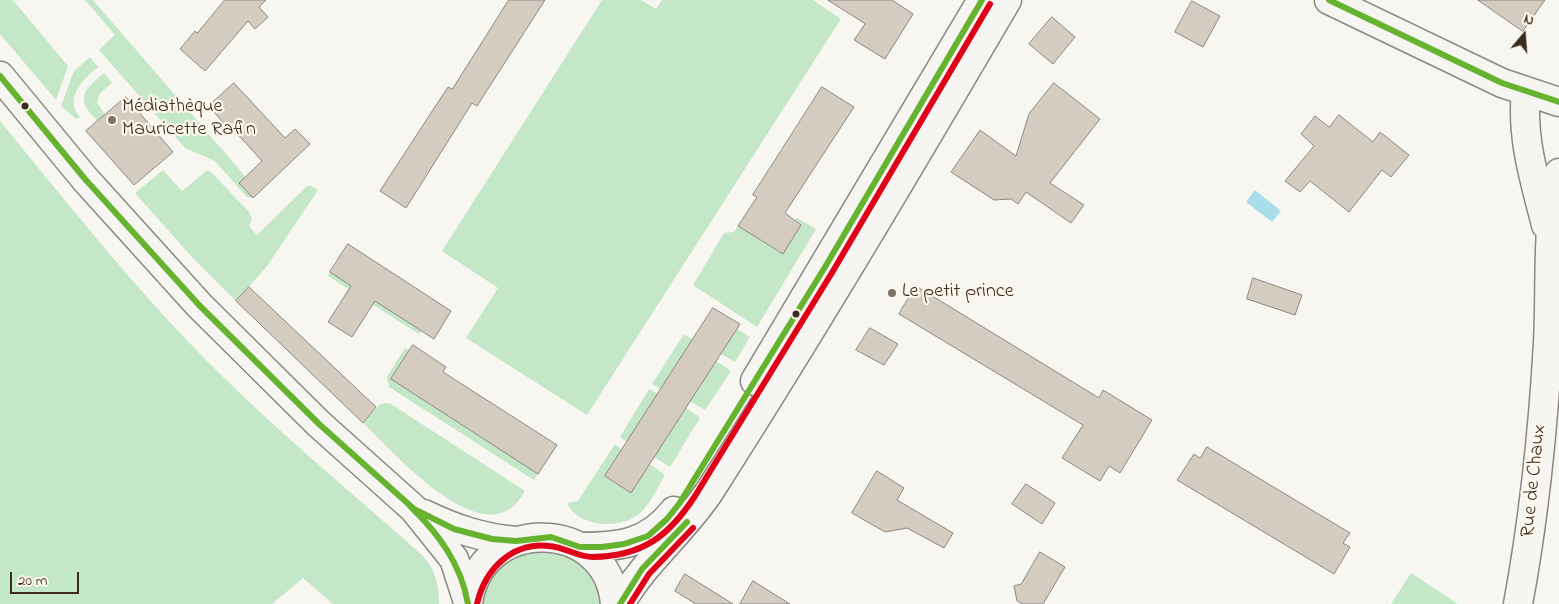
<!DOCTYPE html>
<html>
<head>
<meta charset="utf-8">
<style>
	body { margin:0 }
	#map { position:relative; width:1559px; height:604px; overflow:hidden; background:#f8f6f0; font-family:"Indie Flower",sans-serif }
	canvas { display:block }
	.north { position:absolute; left:1499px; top:10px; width:50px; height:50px; -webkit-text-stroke:4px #fbf7ec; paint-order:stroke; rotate:18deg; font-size:14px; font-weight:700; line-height:20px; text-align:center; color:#3b2a1e }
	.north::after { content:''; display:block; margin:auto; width:18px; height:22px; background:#3b2a1e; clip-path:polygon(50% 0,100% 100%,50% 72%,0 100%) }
	.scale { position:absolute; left:10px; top:572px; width:69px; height:22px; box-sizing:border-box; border:2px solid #3b2a1e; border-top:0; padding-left:6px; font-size:15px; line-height:18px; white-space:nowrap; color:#3b2a1e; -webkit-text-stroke:4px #fbf7ec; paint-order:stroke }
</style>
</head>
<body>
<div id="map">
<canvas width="1559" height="604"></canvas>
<div class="north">N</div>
<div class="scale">20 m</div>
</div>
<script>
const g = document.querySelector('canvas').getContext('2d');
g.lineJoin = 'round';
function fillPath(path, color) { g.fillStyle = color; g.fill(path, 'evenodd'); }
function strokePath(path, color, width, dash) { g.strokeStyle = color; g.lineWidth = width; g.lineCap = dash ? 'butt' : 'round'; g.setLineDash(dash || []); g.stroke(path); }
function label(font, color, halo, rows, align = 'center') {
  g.font = font + ' "Indie Flower",sans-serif'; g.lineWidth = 4.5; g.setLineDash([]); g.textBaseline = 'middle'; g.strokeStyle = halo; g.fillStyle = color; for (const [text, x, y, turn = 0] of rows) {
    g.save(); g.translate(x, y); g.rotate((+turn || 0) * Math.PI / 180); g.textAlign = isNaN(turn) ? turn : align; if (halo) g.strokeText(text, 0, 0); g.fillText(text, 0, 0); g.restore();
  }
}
const green = new Path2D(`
	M 0,0 L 13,0 L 68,66 L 56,100 L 0,34 Z
	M 85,0 L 93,0 L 245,176 L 239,183 L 253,198 L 247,197 L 215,161 L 185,148 L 99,50 L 115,35 Z
	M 602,0 L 641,0 L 656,9 L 662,0 L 813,0 L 841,19 L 587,415 L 466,338 L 498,288 L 442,251 Z
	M 90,57 L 98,67 C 84,78 63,99 80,117 L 76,119 L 61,106 L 74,71 Z
	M 104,73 L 112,83 L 100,93 L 97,102 L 105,115 L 98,121 C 75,100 82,91 104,73 Z
	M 0,121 C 70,206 140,295 218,372 C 283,436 353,494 421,554 C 435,569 439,583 439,604 L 333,604 L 303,578 L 272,604 L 0,604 Z
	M 163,170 L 182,191 L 206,171 L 210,171 L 249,212 L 252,219 L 249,226 L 257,235 L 307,186 L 311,186 L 318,190 L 267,266 L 236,301 L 191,256 L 135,193 Z
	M 797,218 L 816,229 L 757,327 L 693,285 L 724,233 L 734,232 L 738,226 L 782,254 L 801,225 L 795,220 Z
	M 330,272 L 421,331 L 419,334 L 328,276 Z
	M 737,329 L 750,337 L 735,362 L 721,354 Z
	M 684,334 L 693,340 L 661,389 L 652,384 Z
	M 405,348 L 409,350 L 391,379 L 538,474 L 534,480 L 389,387 L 387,377 Z
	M 716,361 L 731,371 L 705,410 L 690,401 Z
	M 649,389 L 658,394 L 627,442 L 620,437 Z
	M 386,403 L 391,404 L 525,491 C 488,562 394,452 363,423 L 380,404 Z
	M 686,408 L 700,418 L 670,467 L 654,457 Z
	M 615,444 L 622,450 L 605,476 L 630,493 L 650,464 L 665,475 C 658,487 650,505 639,514 C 621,530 577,527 567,503 L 578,501 Z
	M 551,550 C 585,564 592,568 603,604 L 480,604 L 489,578 L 512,556 Z
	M 1411,573 L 1458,604 L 1391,604 Z`);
const water = new Path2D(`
	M 1255,190 L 1281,211 L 1272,222 L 1246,202 Z`);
const building = new Path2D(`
	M 225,0 L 266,0 L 259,7 L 268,17 L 255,29 L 248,21 L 205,71 L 180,49 L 195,31 L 197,33 Z
	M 509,0 L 545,0 L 477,106 L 472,103 L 406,208 L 380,191 L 448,87 L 452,89 Z
	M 828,0 L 892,0 L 913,14 L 885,59 L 854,40 L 865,24 Z
	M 1478,0 L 1545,0 L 1523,31 Z
	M 1192,1 L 1220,16 L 1203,47 L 1175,32 Z
	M 1052,17 L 1075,37 L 1053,64 L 1029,44 Z
	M 234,83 L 285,138 L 295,129 L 310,144 L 253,198 L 239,183 L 262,161 L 234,130 L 231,132 L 209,106 Z
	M 1054,83 L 1100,119 L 1050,183 L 1084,205 L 1071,223 L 1026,192 L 1018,204 L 1011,199 L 994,200 L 951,172 L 980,130 L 1016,156 L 1029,114 Z
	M 822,87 L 854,107 L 785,213 L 801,225 L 783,254 L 738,226 L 757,197 L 753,195 Z
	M 126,97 L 173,152 L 134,185 L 86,131 Z
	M 1339,115 L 1373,142 L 1380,132 L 1409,155 L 1391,177 L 1382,170 L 1349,212 L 1310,181 L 1300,192 L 1285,181 L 1314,146 L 1301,134 L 1315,116 L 1329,127 Z
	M 348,244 L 451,311 L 434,339 L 375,301 L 352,337 L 328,322 L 351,286 L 330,272 Z
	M 1253,278 L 1302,295 L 1295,315 L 1247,299 Z
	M 916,286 L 1099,398 L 1103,390 L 1152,420 L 1120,473 L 1109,466 L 1100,481 L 1062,458 L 1083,425 L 899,314 Z
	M 249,287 L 376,407 L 363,423 L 236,301 Z
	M 713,308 L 740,324 L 631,493 L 605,476 Z
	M 870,328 L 898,344 L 884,365 L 856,350 Z
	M 413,345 L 446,367 L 443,372 L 557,445 L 538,474 L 391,379 Z
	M 1207,447 L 1350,533 L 1343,543 L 1350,547 L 1334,574 L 1177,480 L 1194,454 L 1200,458 Z
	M 877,471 L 904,488 L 897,500 L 953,533 L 944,548 L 907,528 L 885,532 L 852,513 Z
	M 1026,484 L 1055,503 L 1042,524 L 1012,504 Z
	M 1040,552 L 1065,567 L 1043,604 L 1023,604 L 1017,601 L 1014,586 L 1021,584 Z
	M 685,574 L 733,604 L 696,604 L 675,591 Z
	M 753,581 L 790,604 L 740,604 Z`);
const minor = new Path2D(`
	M 1329,0 L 1502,83 L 1559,102
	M 1526,92 C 1521,138 1535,181 1546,225
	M 1518,604 C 1534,518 1543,430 1548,343 C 1551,286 1546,229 1559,173`);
const major = new Path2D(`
	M 0,76 L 85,179 L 199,305 L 319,424 L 414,509 L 454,559 L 468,602
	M 755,381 L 982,0
	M 424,514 C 455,529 482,538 516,541
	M 580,547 C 620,547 648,544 674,511
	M 468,604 C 478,515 608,516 615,604
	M 620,604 C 645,560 684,531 711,489 C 814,328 911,164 1007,0`);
const bus1 = new Path2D(`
	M 1329,0 L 1502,83 L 1559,102
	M 0,76 L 85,179 L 199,305 L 319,424 L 414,509 L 454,529 L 492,539 L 516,541 L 551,537 L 580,547 L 602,547 L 624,544 L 648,536 L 667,519 L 679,504 L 825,267 L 982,0
	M 410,506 C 439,534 461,564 468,604
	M 620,604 L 642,569 L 687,522`);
const bus2 = new Path2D(`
	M 477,604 C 485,569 512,542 549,546 C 565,547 577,557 593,557 C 643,556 669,536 695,496 L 833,271 L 990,4
	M 630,604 L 649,574 L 693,528`);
const markers = [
	[25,106,4.5,"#3b2a1e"],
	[112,120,5,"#7d7168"],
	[892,293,5,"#7d7168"],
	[796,314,4.5,"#3b2a1e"]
];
const poiNames = [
	["Médiathèque",122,108],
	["Mauricette Rafin",122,131],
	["Le petit prince",902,293]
];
const streetNames = [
	["Rue de Chaux",1535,481,-84]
];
fillPath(green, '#c4e7c7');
fillPath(water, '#a9ddea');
fillPath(building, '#d4ccc1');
strokePath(building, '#8b8781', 1);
strokePath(minor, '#8b8781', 31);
strokePath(major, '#8b8781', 31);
strokePath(minor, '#f6f5f1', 28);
strokePath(major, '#f6f5f1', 28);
strokePath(bus1, '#65b32e', 6);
strokePath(bus2, '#e00018', 6);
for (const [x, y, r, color] of markers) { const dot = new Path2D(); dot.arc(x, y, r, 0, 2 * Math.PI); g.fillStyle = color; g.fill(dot); strokePath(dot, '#fbf7ec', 2); }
label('20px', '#3b2a1e', '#fbf7ec', poiNames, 'left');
label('20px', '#3b2a1e', '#fbf7ec', streetNames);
</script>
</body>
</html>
